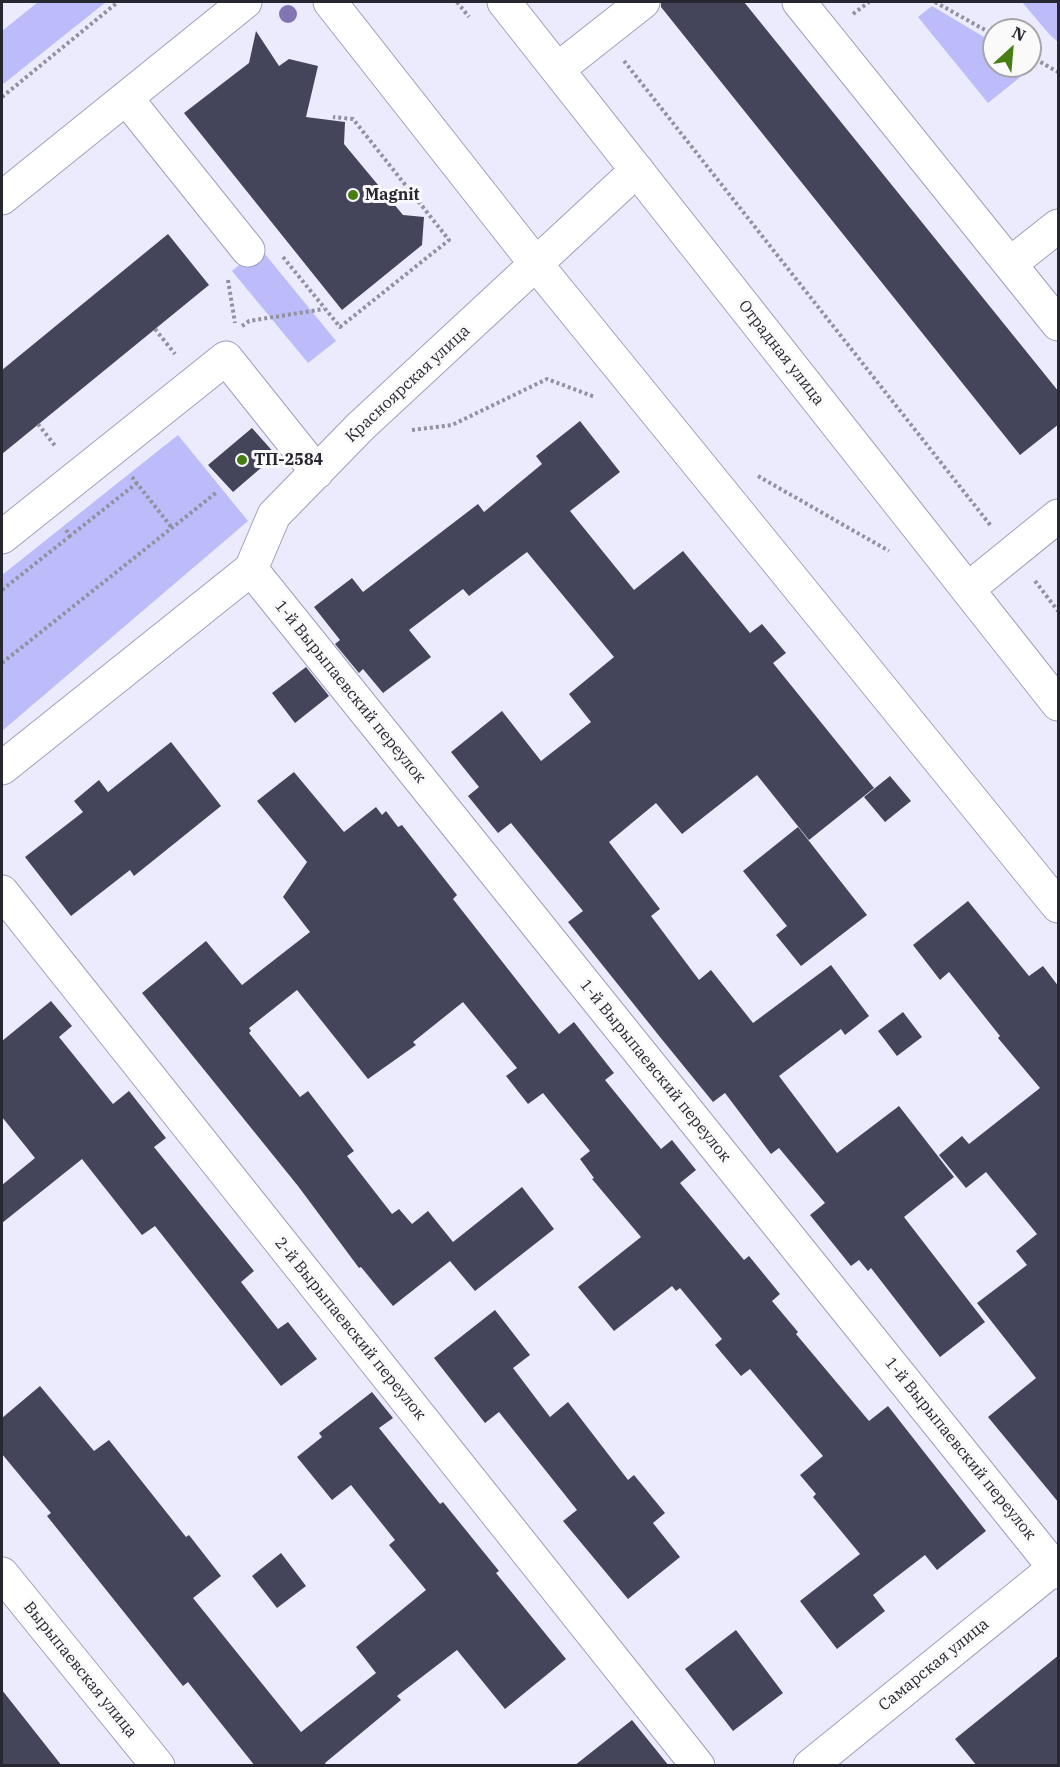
<!DOCTYPE html>
<html>
<head>
<meta charset="utf-8">
<style>
	body { margin:0 }
	#map { position:relative; width:1060px; height:1767px; overflow:hidden; background:#ebebfd; font-family:"IBM Plex Serif",serif }
	canvas { display:block }
	.frame { position:absolute; inset:0; border:3px solid #272732; pointer-events:none }
	.north { position:absolute; left:982px; top:18px; width:60px; height:60px; box-sizing:border-box; background:#fafafa; border:2px solid #a6a6aa; border-radius:50%; rotate:26deg; font-size:16px; font-weight:700; line-height:24px; text-align:center; color:#272732 }
	.north::after { content:''; display:block; margin:auto; width:21px; height:27px; background:#477e14; clip-path:polygon(50% 0,100% 100%,50% 72%,0 100%) }
</style>
</head>
<body>
<div id="map">
<canvas width="1060" height="1767"></canvas>
<div class="frame"></div>
<div class="north">N</div>
</div>
<script>
const g = document.querySelector('canvas').getContext('2d');
g.lineJoin = 'round';
function fillPath(path, color) { g.fillStyle = color; g.fill(path, 'evenodd'); }
function strokePath(path, color, width, dash) { g.strokeStyle = color; g.lineWidth = width; g.lineCap = dash ? 'butt' : 'round'; g.setLineDash(dash || []); g.stroke(path); }
function label(font, color, halo, rows, align = 'center') {
  g.font = font + ' "IBM Plex Serif",serif'; g.lineWidth = 6; g.setLineDash([]); g.textBaseline = 'middle'; g.strokeStyle = halo; g.fillStyle = color; for (const [text, x, y, turn = 0] of rows) {
    g.save(); g.translate(x, y); g.rotate((+turn || 0) * Math.PI / 180); g.textAlign = isNaN(turn) ? turn : align; if (halo) g.strokeText(text, 0, 0); g.fillText(text, 0, 0); g.restore();
  }
}
const green = new Path2D(`
	M 38,2 L 106,2 L 2,85 L 2,31 Z
	M 1022,2 L 1058,2 L 1058,42 L 1050,35 Z
	M 932,6 L 994,43 L 994,66 L 1030,66 L 1030,64 L 1034,66 L 988,103 L 918,17 Z
	M 260,248 L 336,341 L 308,363 L 232,271 Z
	M 178,435 L 248,521 L 2,731 L 2,575 Z`);
const building = new Path2D(`
	M 661,2 L 744,2 L 1059,392 L 1059,424 L 1020,455 L 661,7 Z
	M 256,31 L 279,66 L 289,59 L 318,66 L 306,117 L 345,122 L 344,144 L 403,215 L 424,217 L 422,245 L 342,310 L 184,113 L 249,63 Z
	M 168,234 L 209,285 L 2,454 L 2,370 Z
	M 580,421 L 620,472 L 570,511 L 634,590 L 683,551 L 750,633 L 762,624 L 786,653 L 773,663 L 874,788 L 809,840 L 757,775 L 682,834 L 656,803 L 609,842 L 660,909 L 651,916 L 699,980 L 711,970 L 753,1023 L 831,965 L 869,1016 L 845,1035 L 841,1029 L 779,1076 L 837,1153 L 899,1106 L 954,1177 L 904,1217 L 985,1322 L 940,1357 L 871,1268 L 868,1271 L 859,1260 L 851,1266 L 810,1215 L 825,1203 L 779,1148 L 771,1154 L 725,1093 L 713,1102 L 660,1037 L 568,922 L 583,911 L 511,823 L 498,833 L 468,796 L 479,787 L 451,752 L 502,711 L 541,761 L 591,722 L 569,694 L 614,657 L 527,552 L 469,596 L 463,589 L 409,630 L 431,657 L 383,693 L 363,669 L 359,673 L 335,644 L 340,640 L 314,607 L 352,578 L 363,592 L 478,504 L 484,512 L 542,464 L 536,456 Z
	M 252,428 L 276,455 L 233,492 L 208,465 Z
	M 306,667 L 329,696 L 295,723 L 272,693 Z
	M 171,742 L 221,806 L 134,876 L 130,870 L 71,916 L 25,857 L 83,812 L 74,801 L 99,780 L 108,792 Z
	M 294,772 L 344,832 L 376,807 L 382,815 L 386,811 L 398,827 L 402,825 L 457,895 L 453,899 L 559,1034 L 574,1022 L 614,1073 L 605,1080 L 661,1149 L 672,1140 L 696,1170 L 680,1183 L 744,1260 L 749,1256 L 780,1294 L 772,1301 L 798,1332 L 796,1334 L 869,1421 L 888,1406 L 986,1531 L 937,1570 L 925,1555 L 873,1595 L 885,1611 L 837,1649 L 800,1601 L 860,1554 L 813,1497 L 816,1494 L 800,1475 L 823,1456 L 750,1369 L 741,1376 L 715,1345 L 722,1339 L 680,1288 L 676,1291 L 672,1286 L 614,1331 L 578,1287 L 641,1237 L 592,1179 L 594,1178 L 580,1159 L 590,1151 L 543,1093 L 528,1104 L 506,1076 L 517,1068 L 463,1002 L 413,1042 L 416,1045 L 368,1079 L 297,990 L 249,1028 L 251,1031 L 249,1033 L 300,1097 L 308,1091 L 354,1151 L 347,1156 L 392,1214 L 399,1209 L 412,1224 L 428,1211 L 453,1242 L 522,1187 L 554,1229 L 475,1291 L 450,1261 L 393,1306 L 361,1267 L 359,1268 L 298,1186 L 142,993 L 206,941 L 242,985 L 310,932 L 283,897 L 307,862 L 257,801 Z
	M 890,776 L 911,801 L 885,822 L 864,797 Z
	M 798,827 L 867,915 L 801,966 L 776,935 L 787,926 L 743,871 Z
	M 968,901 L 1029,976 L 1043,966 L 1059,987 L 1059,1503 L 988,1417 L 1036,1378 L 977,1303 L 1027,1265 L 1016,1251 L 1037,1234 L 986,1172 L 966,1188 L 939,1155 L 962,1136 L 969,1144 L 1040,1088 L 998,1038 L 1000,1036 L 949,972 L 940,980 L 913,945 Z
	M 51,1001 L 72,1026 L 59,1037 L 113,1104 L 129,1091 L 166,1138 L 154,1147 L 254,1271 L 241,1282 L 278,1329 L 288,1322 L 317,1359 L 281,1386 L 155,1226 L 142,1235 L 82,1159 L 2,1223 L 2,1185 L 35,1158 L 2,1117 L 2,1041 Z
	M 903,1012 L 922,1037 L 897,1056 L 878,1031 Z
	M 495,1310 L 530,1355 L 513,1368 L 550,1417 L 568,1402 L 628,1480 L 634,1475 L 665,1513 L 653,1523 L 680,1557 L 628,1599 L 563,1521 L 577,1510 L 499,1412 L 485,1423 L 434,1358 Z
	M 40,1386 L 94,1451 L 109,1440 L 186,1537 L 189,1535 L 221,1576 L 193,1598 L 301,1732 L 376,1673 L 356,1647 L 426,1590 L 389,1545 L 395,1540 L 351,1485 L 332,1500 L 297,1457 L 322,1437 L 319,1433 L 372,1392 L 393,1418 L 379,1428 L 440,1504 L 443,1502 L 499,1571 L 496,1573 L 566,1659 L 505,1709 L 457,1650 L 397,1696 L 401,1700 L 325,1763 L 327,1766 L 255,1766 L 188,1682 L 183,1686 L 47,1516 L 51,1513 L 2,1454 L 2,1418 Z
	M 281,1553 L 306,1586 L 277,1608 L 252,1576 Z
	M 736,1630 L 783,1693 L 733,1731 L 685,1669 Z
	M 1059,1655 L 1059,1766 L 977,1766 L 955,1739 Z
	M 2,1690 L 62,1766 L 2,1766 Z
	M 632,1720 L 669,1766 L 574,1766 Z`);
const path = new Path2D(`
	M 457,2 L 469,17
	M 935,2 L 994,35
	M 853,14 L 869,2
	M 1030,56 L 1058,72
	M 624,61 L 991,526
	M 2,97 L 118,2
	M 283,257 L 340,327 L 449,240 L 353,119 L 333,117
	M 228,280 L 235,323
	M 242,326 L 249,321 L 324,309
	M 155,329 L 175,354
	M 38,424 L 56,447
	M 412,430 L 452,425 L 547,379 L 595,397
	M 758,476 L 889,551
	M 132,477 L 172,528
	M 66,530 L 70,536 L 137,483
	M 1035,581 L 1058,611
	M 2,590 L 70,536
	M 2,663 L 217,492`);
const minor = new Path2D(`
	M 330,2 L 536,264 L 1058,906
	M 504,2 L 1058,704
	M 799,2 L 1058,324
	M 558,69 L 643,2
	M 126,98 L 248,250
	M 2,198 L 245,2
	M 1010,264 L 1058,226
	M 2,537 L 226,358 L 317,472
	M 251,569 L 1058,1572
	M 968,589 L 1058,516
	M 2,768 L 251,569 L 274,515 L 361,426 L 637,170
	M 2,892 L 698,1766
	M 2,1574 L 158,1766
	M 810,1766 L 1058,1565`);
const trees = [
	[288,14]
];
const markers = [
	[353,195,6,"#477e14"],
	[242,460,6,"#477e14"]
];
const poiNames = [
	["Magnit",365,195],
	["ТП-2584",254,460]
];
const streetNames = [
	["Отрадная улица",781,353,52],
	["Красноярская улица",408,384,-43],
	["1-й Вырыпаевский переулок",350,692,51],
	["1-й Вырыпаевский переулок",655,1071,51],
	["2-й Вырыпаевский переулок",350,1329,51],
	["1-й Вырыпаевский переулок",960,1449,51],
	["Самарская улица",934,1665,-39],
	["Вырыпаевская улица",80,1670,51]
];
fillPath(green, '#bcbcfa');
fillPath(building, '#44445b');
strokePath(minor, '#9fa0bb', 35);
strokePath(path, '#91919f', 4, [3, 3]);
strokePath(minor, '#fff', 33);
g.fillStyle = '#8275b2';
for (const [x, y] of trees) { g.beginPath(); g.arc(x, y, 9, 0, 2 * Math.PI); g.fill(); }
for (const [x, y, r, color] of markers) { const dot = new Path2D(); dot.arc(x, y, r, 0, 2 * Math.PI); g.fillStyle = color; g.fill(dot); strokePath(dot, '#fafafa', 2); }
label('bold 16px', '#272732', '#fafafa', poiNames, 'left');
label('16px', '#272732', '#fafafa', streetNames);
</script>
</body>
</html>
